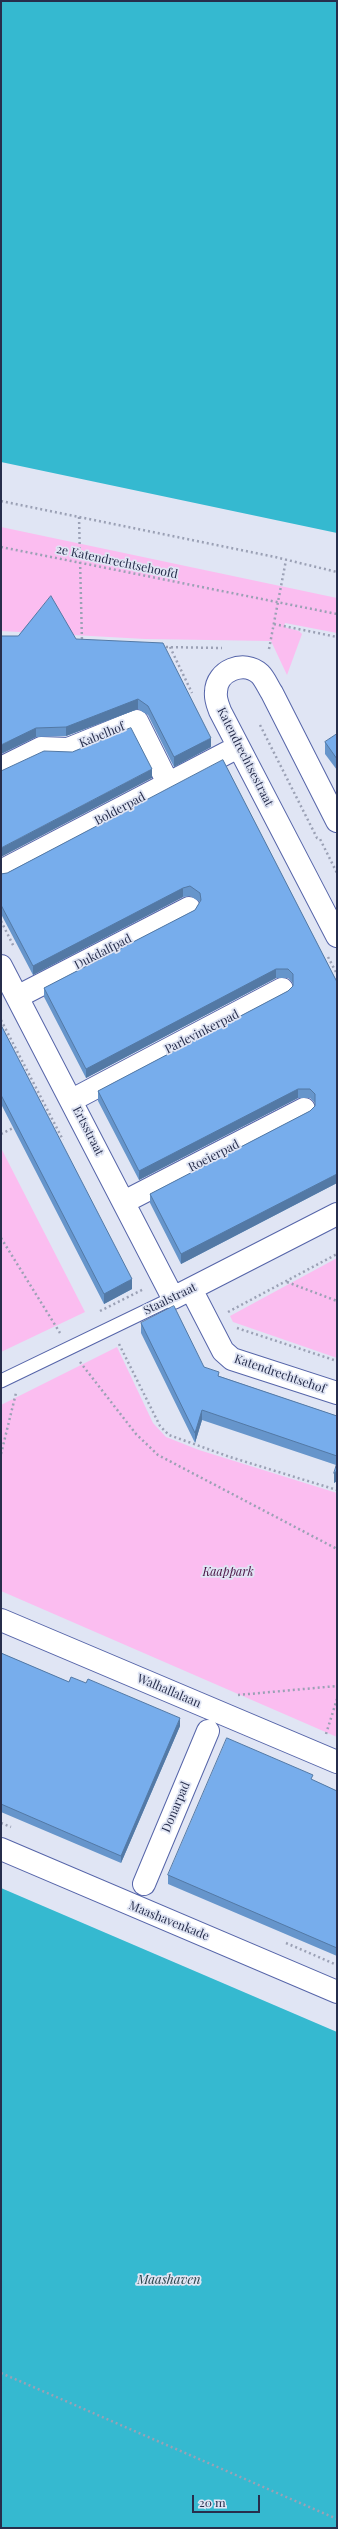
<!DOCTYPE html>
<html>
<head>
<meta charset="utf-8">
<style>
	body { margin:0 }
	#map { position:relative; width:338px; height:2529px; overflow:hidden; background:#e0e5f4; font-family:"Playfair Display",serif }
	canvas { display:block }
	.frame { position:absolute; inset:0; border:2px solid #272e4c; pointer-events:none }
	.scale { position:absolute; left:192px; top:2495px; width:68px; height:18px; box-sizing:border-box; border:2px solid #272e4c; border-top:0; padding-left:5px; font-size:12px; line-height:14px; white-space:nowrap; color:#272e4c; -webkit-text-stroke:3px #e0e5f4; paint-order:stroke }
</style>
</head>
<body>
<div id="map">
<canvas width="338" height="2529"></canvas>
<div class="frame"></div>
<div class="scale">20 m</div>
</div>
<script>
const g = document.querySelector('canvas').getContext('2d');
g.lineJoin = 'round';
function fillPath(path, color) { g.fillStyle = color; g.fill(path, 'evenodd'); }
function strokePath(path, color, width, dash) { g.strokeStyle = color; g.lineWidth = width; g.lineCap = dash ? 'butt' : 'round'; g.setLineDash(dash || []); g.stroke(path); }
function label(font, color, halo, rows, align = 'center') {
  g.font = font + ' "Playfair Display",serif'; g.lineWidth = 3.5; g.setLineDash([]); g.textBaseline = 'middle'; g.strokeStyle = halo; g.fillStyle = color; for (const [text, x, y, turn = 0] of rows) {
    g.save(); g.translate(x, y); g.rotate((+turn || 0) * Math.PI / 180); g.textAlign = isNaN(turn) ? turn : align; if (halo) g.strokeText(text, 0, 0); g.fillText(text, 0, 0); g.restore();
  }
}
const green = new Path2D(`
	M 1,527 L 337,598 L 337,633 L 285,623 L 284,627 L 299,631 L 302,634 L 287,675 L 271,641 L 145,639 L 1,631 Z
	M 1,1148 L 85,1312 L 1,1352 Z
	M 337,1258 L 337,1358 L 233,1322 L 230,1316 Z
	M 117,1347 L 153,1423 L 166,1437 L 199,1450 L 337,1493 L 337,1737 L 1,1591 L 1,1405 Z`);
const water = new Path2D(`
	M 1,1 L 337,1 L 337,533 L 1,462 Z
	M 1,1888 L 337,2032 L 337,2528 L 1,2528 Z`);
const path = new Path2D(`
	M 1,501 L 275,557 L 337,572
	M 79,517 L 82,642
	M 1,547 L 337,614
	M 274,624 L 337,637
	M 161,647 L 222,648
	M 170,647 L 192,693
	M 269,649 L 286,560
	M 260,725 L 317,838 L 320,839 L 337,873
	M 1,921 L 14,947
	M 328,957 L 337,974
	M 1,1020 L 63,1140
	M 1,1134 L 15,1127
	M 1,1238 L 60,1333
	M 287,1282 L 337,1301
	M 100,1311 L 144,1289
	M 228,1312 L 337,1254
	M 237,1328 L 337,1361
	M 119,1344 L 160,1426 L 169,1435 L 230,1457 L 337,1490
	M 80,1362 L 136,1434 L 158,1455 L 337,1549
	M 1,1454 L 16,1393
	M 238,1695 L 337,1686
	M 326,1734 L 337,1699
	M 1,1823 L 11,1827
	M 286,1943 L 337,1965
	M 1,2373 L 337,2519`);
const lane = new Path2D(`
	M 1,1381 L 173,1298`);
const street = new Path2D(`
	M 1,768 L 41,748 L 68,749 L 137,721 L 168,783
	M 337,821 L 272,693 C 268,687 265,679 260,674 C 244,659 216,671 216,692 C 215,699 218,705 220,711 L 337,936
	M 1,871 L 238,747
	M 1,966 L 173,1298 L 337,1214
	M 17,997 L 189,908
	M 72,1100 L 282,989
	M 124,1202 L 304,1109
	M 191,1289 L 223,1351 L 232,1359 L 337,1393
	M 1,1620 L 337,1762
	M 1,1849 L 337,1992
	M 144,1884 L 208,1731`);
const wall = new Path2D(`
	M 76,639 L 211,747 L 174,767 L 148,715 L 138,709 L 66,736 L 36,737 L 1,754 Z
	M 337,734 L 337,770 L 325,754 L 325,742 Z
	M 223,760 L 337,982 L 337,1183 L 181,1264 L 150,1203 L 150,1194 L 310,1111 L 315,1106 L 315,1103 L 310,1098 L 298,1098 L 139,1180 L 98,1101 L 98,1091 L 288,991 L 293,986 L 293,983 L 288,978 L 276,978 L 86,1078 L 44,997 L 44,988 L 195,910 L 200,902 L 190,896 L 183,897 L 33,975 L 1,914 L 1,874 L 7,873 Z
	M 1,1025 L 132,1289 L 104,1304 L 1,1104 Z
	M 141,1323 L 204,1367 L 219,1376 L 337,1416 L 337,1481 L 334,1483 L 336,1465 L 202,1420 L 195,1443 L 141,1333 Z
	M 1,1653 L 69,1682 L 180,1726 L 121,1863 L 1,1812 Z
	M 313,1780 L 337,1791 L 337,1956 L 168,1884 L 168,1875 Z`);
const shadedWall = new Path2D(`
	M 138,699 L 138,709 L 66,736 L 66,727 Z
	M 36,728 L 36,737 L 1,754 L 1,745 Z
	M 211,738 L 211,747 L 174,767 L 174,757 Z
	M 152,769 L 152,778 L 1,857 L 1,848 Z
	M 183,888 L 183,897 L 33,975 L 33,966 Z
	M 276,969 L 276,978 L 86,1078 L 86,1069 Z
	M 298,1089 L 298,1098 L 139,1180 L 139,1171 Z
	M 337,1174 L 337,1183 L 181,1264 L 181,1254 Z
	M 132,1279 L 132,1289 L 104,1304 L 104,1294 Z
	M 202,1410 L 202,1420 L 195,1443 L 195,1433 Z
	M 337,1471 L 337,1481 L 334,1483 L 334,1473 Z
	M 180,1718 L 180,1726 L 121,1863 L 121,1856 Z`);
const building = new Path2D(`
	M 51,596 L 76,639 L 163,643 L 211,738 L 174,757 L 148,706 L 138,699 L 66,727 L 36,728 L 1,745 L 1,636 L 18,636 Z
	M 131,728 L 152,769 L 1,848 L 1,771 L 44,751 L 72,752 Z
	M 337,734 L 337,759 L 325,742 Z
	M 223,760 L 337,982 L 337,1174 L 181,1254 L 150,1194 L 310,1111 L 315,1106 L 315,1094 L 310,1089 L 298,1089 L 139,1171 L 98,1091 L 288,991 L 293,986 L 293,974 L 288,969 L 276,969 L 86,1069 L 44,988 L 195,910 L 201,900 L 200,893 L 190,886 L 183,888 L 33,966 L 1,905 L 1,874 L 7,873 Z
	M 1,1025 L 132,1279 L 104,1294 L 1,1095 Z
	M 174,1306 L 204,1367 L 219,1372 L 218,1376 L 337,1416 L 337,1456 L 202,1410 L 195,1433 L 141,1323 Z
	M 337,1463 L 337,1471 L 334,1473 Z
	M 1,1653 L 69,1682 L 71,1677 L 86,1683 L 88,1679 L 180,1718 L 121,1856 L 1,1804 Z
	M 227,1738 L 313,1775 L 311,1779 L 337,1791 L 337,1948 L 168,1875 Z`);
const streetNames = [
	["2e Katendrechtsehoofd",117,562,12],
	["Kabelhof",102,735,-22],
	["Katendrechtsestraat",245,757,63],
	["Bolderpad",120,809,-28],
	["Dukdalfpad",103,952,-27],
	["Parlevinkerpad",202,1032,-27],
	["Ertsstraat",88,1131,63],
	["Roeierpad",214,1156,-27],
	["Staalstraat",170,1299,-26],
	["Katendrechtsehof",280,1374,19],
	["Walhallalaan",169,1691,23],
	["Donarpad",176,1807,-67],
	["Maashavenkade",169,1921,22]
];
const parkNames = [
	["Kaappark",228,1572]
];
const waterNames = [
	["Maashaven",169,2280]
];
fillPath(green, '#fbbdf0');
fillPath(water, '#35b9d0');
strokePath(lane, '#5665a9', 15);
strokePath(street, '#5665a9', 24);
strokePath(path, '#9ba1b5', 2.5, [2, 3]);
strokePath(lane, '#fff', 13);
strokePath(street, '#fff', 22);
fillPath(wall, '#6695cb');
fillPath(shadedWall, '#5379a5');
fillPath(building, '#77adec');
strokePath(building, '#5379a5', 1);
label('12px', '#272e4c', '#e0e5f4', streetNames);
label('italic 12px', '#471041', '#e0e5f4', parkNames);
label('italic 13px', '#29444a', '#e0e5f4', waterNames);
</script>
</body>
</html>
